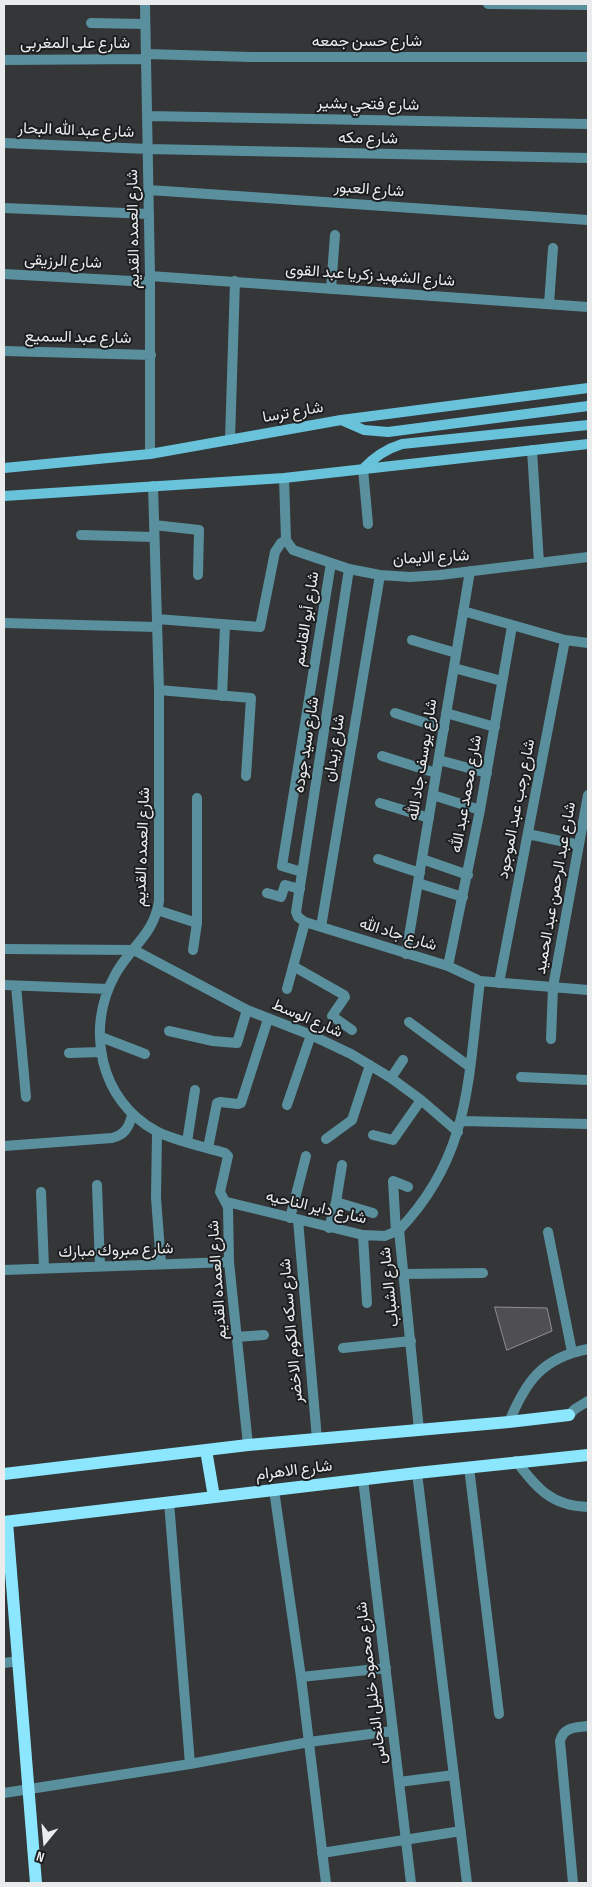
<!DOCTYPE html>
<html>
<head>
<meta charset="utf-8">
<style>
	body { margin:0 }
	#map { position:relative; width:592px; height:1887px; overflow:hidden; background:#343638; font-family:"Sofia Sans Condensed",sans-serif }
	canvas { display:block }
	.frame { position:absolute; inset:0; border:5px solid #e9ebec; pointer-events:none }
	.north { position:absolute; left:20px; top:1817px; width:50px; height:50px; -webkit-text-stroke:4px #1c1d1e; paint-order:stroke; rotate:197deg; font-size:14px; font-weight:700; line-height:20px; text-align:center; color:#e9ebec }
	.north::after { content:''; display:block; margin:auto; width:18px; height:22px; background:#e9ebec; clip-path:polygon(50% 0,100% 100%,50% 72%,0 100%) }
</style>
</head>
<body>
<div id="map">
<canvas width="592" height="1887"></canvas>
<div class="frame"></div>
<div class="north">N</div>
</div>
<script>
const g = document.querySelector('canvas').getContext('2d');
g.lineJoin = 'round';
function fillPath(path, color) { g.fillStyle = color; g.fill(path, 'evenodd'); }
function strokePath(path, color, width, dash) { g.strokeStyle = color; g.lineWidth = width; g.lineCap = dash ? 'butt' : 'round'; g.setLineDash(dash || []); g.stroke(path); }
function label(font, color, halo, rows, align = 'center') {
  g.font = font + ' "Sofia Sans Condensed",Vazirmatn,sans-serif'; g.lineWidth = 4; g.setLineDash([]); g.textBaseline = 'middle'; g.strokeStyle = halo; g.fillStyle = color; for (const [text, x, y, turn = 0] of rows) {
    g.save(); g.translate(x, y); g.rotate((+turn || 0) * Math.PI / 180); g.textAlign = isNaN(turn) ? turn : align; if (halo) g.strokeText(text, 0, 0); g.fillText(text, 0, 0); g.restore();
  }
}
const building = new Path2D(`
	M 495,1307 L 547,1308 L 552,1331 L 507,1350 Z`);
const minor = new Path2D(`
	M 145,4 L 150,276 L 150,454
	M 488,4 L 588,5
	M 91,23 L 145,24
	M 146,54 L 251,57 L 588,57
	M 4,60 L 146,59
	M 147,116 L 588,124
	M 4,143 L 148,149 L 588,158
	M 149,190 L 588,220
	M 4,208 L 149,214
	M 4,274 L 150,282
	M 150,276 L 588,307
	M 331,289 L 335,235
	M 549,304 L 553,248
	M 4,351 L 151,355
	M 230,440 L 235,281
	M 532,450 L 539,563
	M 363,469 L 368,524
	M 284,478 L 286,540 L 293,550 L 349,569 L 380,575 L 410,577 L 440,575 L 588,557
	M 153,486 L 159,690 L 159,901 C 154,935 130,947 115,975 C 85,1029 100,1101 156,1131 C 172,1140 205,1147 225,1153 L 228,1156 L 220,1192 L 228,1207 L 229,1262 L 248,1445
	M 154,525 L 199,530 L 198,575
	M 81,535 L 154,537
	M 349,569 L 296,912 L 298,917 L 305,922 L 448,966 L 480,981 L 588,990
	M 463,611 L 565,640 L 588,643
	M 157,619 L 260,627 L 275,552 L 281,543 L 286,540
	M 4,623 L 157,627
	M 412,640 L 456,653
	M 454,668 L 502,681
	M 159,690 L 251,698 L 246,776
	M 222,696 L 225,625
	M 395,713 L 444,729
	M 446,713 L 495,727
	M 382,756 L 436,773
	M 439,760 L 487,773
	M 433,795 L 480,810
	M 380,803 L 429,818
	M 528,834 L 579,845
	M 378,859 L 420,873
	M 422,859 L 468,875
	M 302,872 L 282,866 L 331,563
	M 418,883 L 463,897
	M 267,893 L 281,897 L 285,885 L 300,889
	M 157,910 L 197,923
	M 321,927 L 380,575
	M 4,949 L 134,950 L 247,1010 L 311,1035 L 351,1054 L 391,1078 L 421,1100 L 458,1132
	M 193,950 L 197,923 L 197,798
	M 406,954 L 470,571
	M 293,966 L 344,995 L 345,997 L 332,1016 L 352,1030
	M 448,966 L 480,810 L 512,626
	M 499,983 L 565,640
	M 4,985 L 108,989
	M 16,986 L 26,1097
	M 287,989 L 305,922
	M 409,1022 L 470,1067
	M 169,1031 L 213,1041 L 237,1043 L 247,1010
	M 101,1037 L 145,1054
	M 551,1039 L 553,987 L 588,795
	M 69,1053 L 101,1052
	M 521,1077 L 588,1080
	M 391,1078 L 403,1060
	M 287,1105 L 311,1035
	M 462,1121 L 588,1124
	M 157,1132 L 156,1198 L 161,1264
	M 373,1135 L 393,1140 L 421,1100
	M 326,1139 L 352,1120 L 370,1065
	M 187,1142 L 195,1090
	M 4,1146 L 112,1138 C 124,1135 129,1128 132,1115
	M 208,1148 L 217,1103 L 220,1102 L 238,1104 L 241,1103 L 268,1019
	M 97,1185 L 100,1266
	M 41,1192 L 44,1268
	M 227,1202 L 363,1235 L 385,1236 L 399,1230
	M 336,1202 L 373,1213
	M 290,1218 L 306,1156
	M 298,1220 L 317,1439
	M 329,1228 L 336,1202 L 342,1165
	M 396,1232 L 393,1181 L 408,1187
	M 548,1232 L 572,1352
	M 363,1235 L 367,1303
	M 4,1270 L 229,1262
	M 404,1274 L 483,1273
	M 236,1337 L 264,1335
	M 343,1348 L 411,1341
	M 569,1415 L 575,1409 L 588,1401
	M 509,1422 C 526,1381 542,1358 588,1349
	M 419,1430 L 399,1230 C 471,1155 468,1078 480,981
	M 516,1461 C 537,1488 551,1506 588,1507
	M 469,1467 L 499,1714
	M 417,1473 L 467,1883
	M 363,1479 L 411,1883
	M 274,1490 L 301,1677 L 326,1883
	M 169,1502 L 190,1764
	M 4,1663 L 18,1661
	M 301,1677 L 386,1668
	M 399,1782 L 454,1775
	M 4,1793 L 190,1764 L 309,1742 L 393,1731
	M 322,1853 L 461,1831
	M 573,1883 L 560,1741 C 564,1726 576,1728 588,1726`);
const secondary = new Path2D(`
	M 341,420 L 364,430 L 388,432 L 588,406
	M 4,468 L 150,454 L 341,420 L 588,388
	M 363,469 C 375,456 386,449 402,444 L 588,425
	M 4,496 L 284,478 L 588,444`);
const primary = new Path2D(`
	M 206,1450 L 214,1497
	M 4,1474 L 248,1445 L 509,1422 L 569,1415
	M 4,1522 L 417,1473 L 588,1455
	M 7,1522 L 36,1883`);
const streetNames = [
	["شارع حسن جمعه",367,42],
	["شارع على المغربى",75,44],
	["شارع فتحي بشير",368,105,1],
	["شارع عبد الله البحار",76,131,2],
	["شارع مكه",368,139,1],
	["شارع العبور",369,190,4],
	["شارع العمده القديم",134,229,-91],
	["شارع الرزيقى",63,262,3],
	["شارع الشهيد زكريا عبد القوى",370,276,4],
	["شارع عبد السميع",78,338,1],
	["شارع ترسا",293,413,-10],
	["شارع الايمان",431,558,-3],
	["شارع أبو القاسم",307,619,-81],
	["شارع سيد جوده",307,745,-81],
	["شارع زيدان",335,748,-81],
	["شارع يوسف جاد الله",423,760,-81],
	["شارع محمد عبد الله",467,794,-80],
	["شارع رجب عبد الموجود",517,809,-79],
	["شارع العمده القديم",143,847,-88],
	["شارع عبد الرحمن عبد الحميد",556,888,-80],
	["شارع جاد الله",398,935,17],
	["شارع الوسط",307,1019,23],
	["شارع داير الناحيه",316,1208,13],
	["شارع مبروك مبارك",116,1251,-2],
	["شارع العمده القديم",218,1280,-94],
	["شارع الشباب",390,1287,-96],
	["شارع سكه الكوم الاخضر",292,1331,-95],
	["شارع الاهرام",294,1471,-7],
	["شارع محمود خليل النحاس",372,1683,-97]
];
fillPath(building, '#4f4f52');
strokePath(building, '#919194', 1);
strokePath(minor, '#5a909d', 10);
strokePath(secondary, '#68c2d9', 10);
strokePath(primary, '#8ce6fd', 12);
label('16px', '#e9ebec', '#1c1d1e', streetNames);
</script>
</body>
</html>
